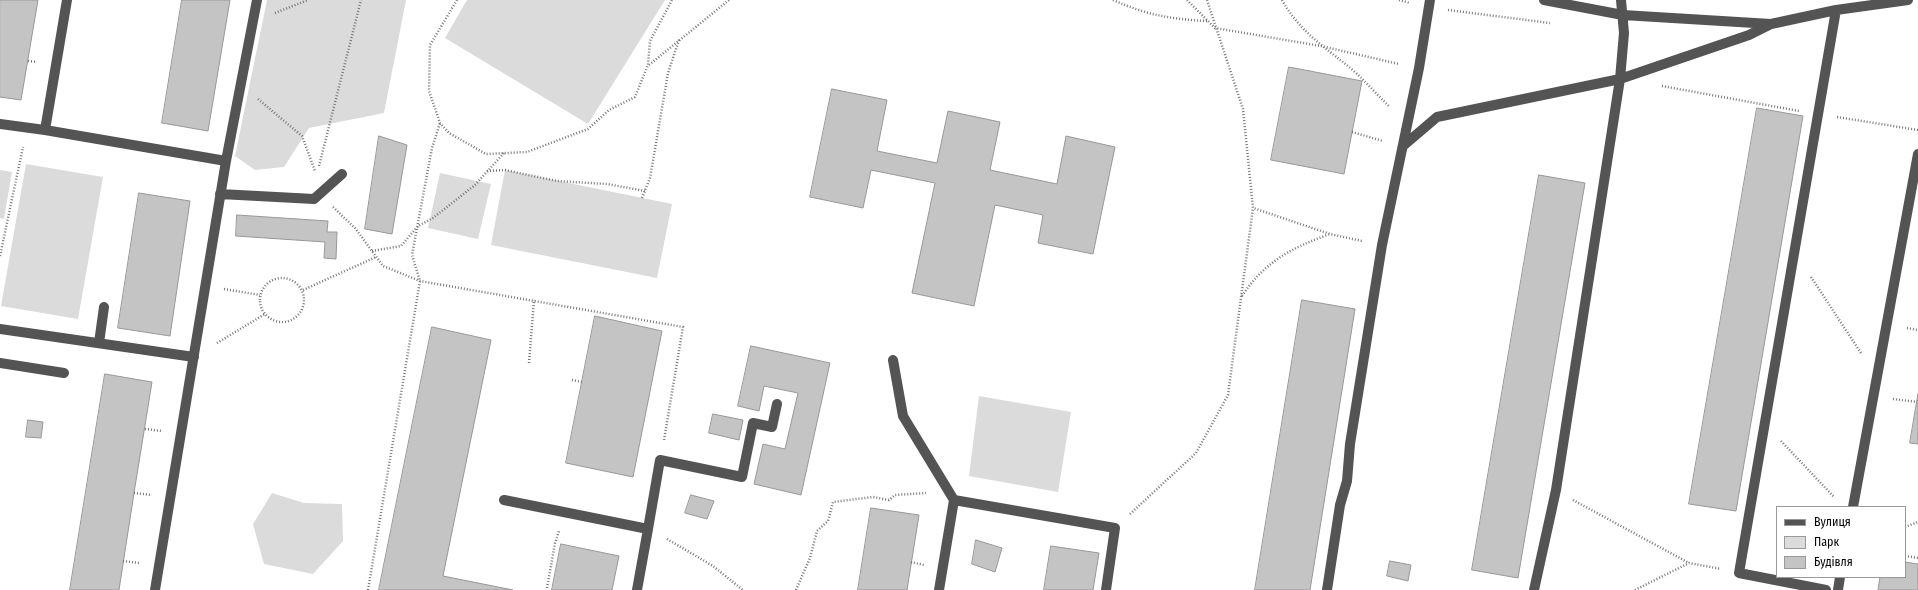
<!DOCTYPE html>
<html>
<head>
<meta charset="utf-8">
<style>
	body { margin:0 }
	#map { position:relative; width:1918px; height:590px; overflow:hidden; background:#fff; font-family:"Fira Sans Condensed",sans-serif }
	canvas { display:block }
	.legend { position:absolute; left:1776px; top:506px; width:130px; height:72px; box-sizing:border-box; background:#fff; border:1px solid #999; margin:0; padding:5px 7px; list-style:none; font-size:12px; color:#000 }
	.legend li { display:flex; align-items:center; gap:8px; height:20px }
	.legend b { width:20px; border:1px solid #999 }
</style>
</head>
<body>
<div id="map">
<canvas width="1918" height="590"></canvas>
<ul class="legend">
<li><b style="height:5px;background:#545454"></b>Вулиця</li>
<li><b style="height:11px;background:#dbdbdb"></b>Парк</li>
<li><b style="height:11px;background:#c4c4c4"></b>Будівля</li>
</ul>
</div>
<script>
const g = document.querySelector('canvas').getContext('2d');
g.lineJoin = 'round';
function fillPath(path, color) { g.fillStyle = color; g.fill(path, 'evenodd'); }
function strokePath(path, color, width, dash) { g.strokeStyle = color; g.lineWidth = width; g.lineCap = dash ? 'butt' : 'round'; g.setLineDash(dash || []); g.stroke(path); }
const green = new Path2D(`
	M 267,0 L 406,0 L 384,113 L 309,128 L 284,167 L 255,170 L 235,156 Z
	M 467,0 L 665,0 L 588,124 L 445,38 Z
	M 26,164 L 103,177 L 78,319 L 1,306 Z
	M 0,170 L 12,172 L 4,219 L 0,218 Z
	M 505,170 L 672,204 L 657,278 L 491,245 Z
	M 440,173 L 491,184 L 478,239 L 428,228 Z
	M 979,396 L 1071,412 L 1058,492 L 969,476 Z
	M 272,493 L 304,503 L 342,504 L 343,541 L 313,574 L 264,564 L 253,524 Z`);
const building = new Path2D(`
	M 0,0 L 38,0 L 21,100 L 0,97 Z
	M 182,0 L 230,0 L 208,131 L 162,123 Z
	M 1289,67 L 1362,81 L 1344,174 L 1271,160 Z
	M 832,89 L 887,100 L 877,151 L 937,163 L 948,111 L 1000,122 L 990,170 L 1057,184 L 1066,136 L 1115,147 L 1093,254 L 1038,243 L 1043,215 L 995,205 L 974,306 L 912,293 L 935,183 L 871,170 L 863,208 L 810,197 Z
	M 1757,108 L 1803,116 L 1736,511 L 1689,504 Z
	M 379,136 L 407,145 L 392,234 L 365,229 Z
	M 1539,175 L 1585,183 L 1518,578 L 1472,570 Z
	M 139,193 L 190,201 L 170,336 L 118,328 Z
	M 237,215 L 328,221 L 327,232 L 337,232 L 336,259 L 324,258 L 325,242 L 236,236 Z
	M 1302,300 L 1355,309 L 1310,590 L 1255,590 Z
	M 595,316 L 662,331 L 633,477 L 566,463 Z
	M 432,327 L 491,340 L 443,576 L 513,590 L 379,590 Z
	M 751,346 L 830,363 L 801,495 L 754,484 L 763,444 L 785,449 L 798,393 L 764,386 L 759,411 L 738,406 Z
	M 105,374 L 152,382 L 134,493 L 119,590 L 70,590 Z
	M 1918,394 L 1918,444 L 1910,443 Z
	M 713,414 L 743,420 L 739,440 L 709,433 Z
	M 28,420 L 43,422 L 41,438 L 26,437 Z
	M 691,495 L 714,501 L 707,519 L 685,513 Z
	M 871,508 L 919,515 L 907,590 L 858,590 Z
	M 976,540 L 1002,548 L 995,572 L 972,564 Z
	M 561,544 L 619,556 L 612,590 L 552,590 Z
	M 1051,546 L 1099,553 L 1093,590 L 1044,590 Z
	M 1390,561 L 1411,565 L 1408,581 L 1387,576 Z
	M 1905,562 L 1918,564 L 1918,590 L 1878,590 L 1880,577 L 1905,577 Z`);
const path = new Path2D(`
	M 457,0 L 430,45 L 429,91 L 440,123 L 449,133 L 486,154 L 527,152 L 564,138 L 588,129 L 609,110 L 635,97 L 648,65 L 650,41 L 672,0
	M 1113,0 C 1147,15 1170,19 1207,21
	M 1187,0 L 1215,28 L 1321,46 L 1399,64
	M 1207,0 L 1243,109 L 1253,208 L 1330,234 L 1362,241
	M 1282,0 C 1301,34 1327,48 1355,72 C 1367,83 1378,96 1390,107
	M 1399,0 L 1410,3
	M 1448,10 L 1550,23
	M 275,13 L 308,0
	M 28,61 L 37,62
	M 649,65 L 729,0
	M 1662,86 L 1799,111
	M 258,99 L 302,136 L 315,171
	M 1837,117 L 1918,130
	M 1352,132 L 1383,141
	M 319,166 L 361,0
	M 487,171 L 505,170 L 557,181 L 607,184 L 645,191
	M 642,198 L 650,178 L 668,73 L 679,40
	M 333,207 L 355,228 L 383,266 L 420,281 L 683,327 L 664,440
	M 372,251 L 401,246 L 418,226 L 433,218 L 475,185 L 504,153
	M 0,256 L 23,147
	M 1811,277 L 1861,353
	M260 300a22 22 0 1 1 44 0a22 22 0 1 1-44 0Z
	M 224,289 L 260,295
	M 303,290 L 376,257
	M 1242,296 C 1264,262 1293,247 1330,234
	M 1907,328 L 1918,330
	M 217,343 L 265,314
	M 529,363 L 534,300
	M 572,380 L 582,382
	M 1893,399 L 1917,402
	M 145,429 L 162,431
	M 1781,441 L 1834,497
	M 134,493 L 152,495
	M 1573,500 L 1689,563
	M 1130,514 L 1196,453 L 1228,395 L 1253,208
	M 1905,527 L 1918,522
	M 667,539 L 713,566 L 743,590
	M 1905,556 L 1918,558
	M 123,561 L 139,563
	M 911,562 L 924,565
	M 547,588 L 555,543 L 559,531
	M 368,590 L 420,281 L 412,255 L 432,148 L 440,123
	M 796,590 L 810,558 L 817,531 L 828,521 L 833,502 L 873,497 L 889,500 L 895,495 L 926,493
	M 1635,590 L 1689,563 L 1721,569`);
const minor = new Path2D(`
	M 1544,0 L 1623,15 L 1771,24 L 1836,10 L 1908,0
	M 0,124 L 45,130 L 226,161
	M 45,130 L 67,0
	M 1403,146 L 1437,117 L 1620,79 L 1749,35 L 1771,24
	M 220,194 L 314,199 L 342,174
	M 0,329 L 194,357
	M 99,343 L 104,307
	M 893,360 L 903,416 L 954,500 L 939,590
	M 0,363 L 64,373
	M 504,500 L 648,529 L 660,460 L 742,477 L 753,423 L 772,427 L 777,404
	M 954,500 L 1115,528 L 1106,590
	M 1853,507 L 1918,154
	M 155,590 L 226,161 L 257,0
	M 637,590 L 648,529
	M 1327,590 L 1340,505 L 1347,481 L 1350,444 L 1382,245 L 1419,68 L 1430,0
	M 1534,590 L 1556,490 L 1620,79 L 1624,33 L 1621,0
	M 1826,590 L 1739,573 L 1836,10
	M 1838,590 L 1840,577`);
fillPath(green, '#dbdbdb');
fillPath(building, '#c4c4c4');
strokePath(building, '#989898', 1);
strokePath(path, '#767676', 2.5, [1, 2]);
strokePath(minor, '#545454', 10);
</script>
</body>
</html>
